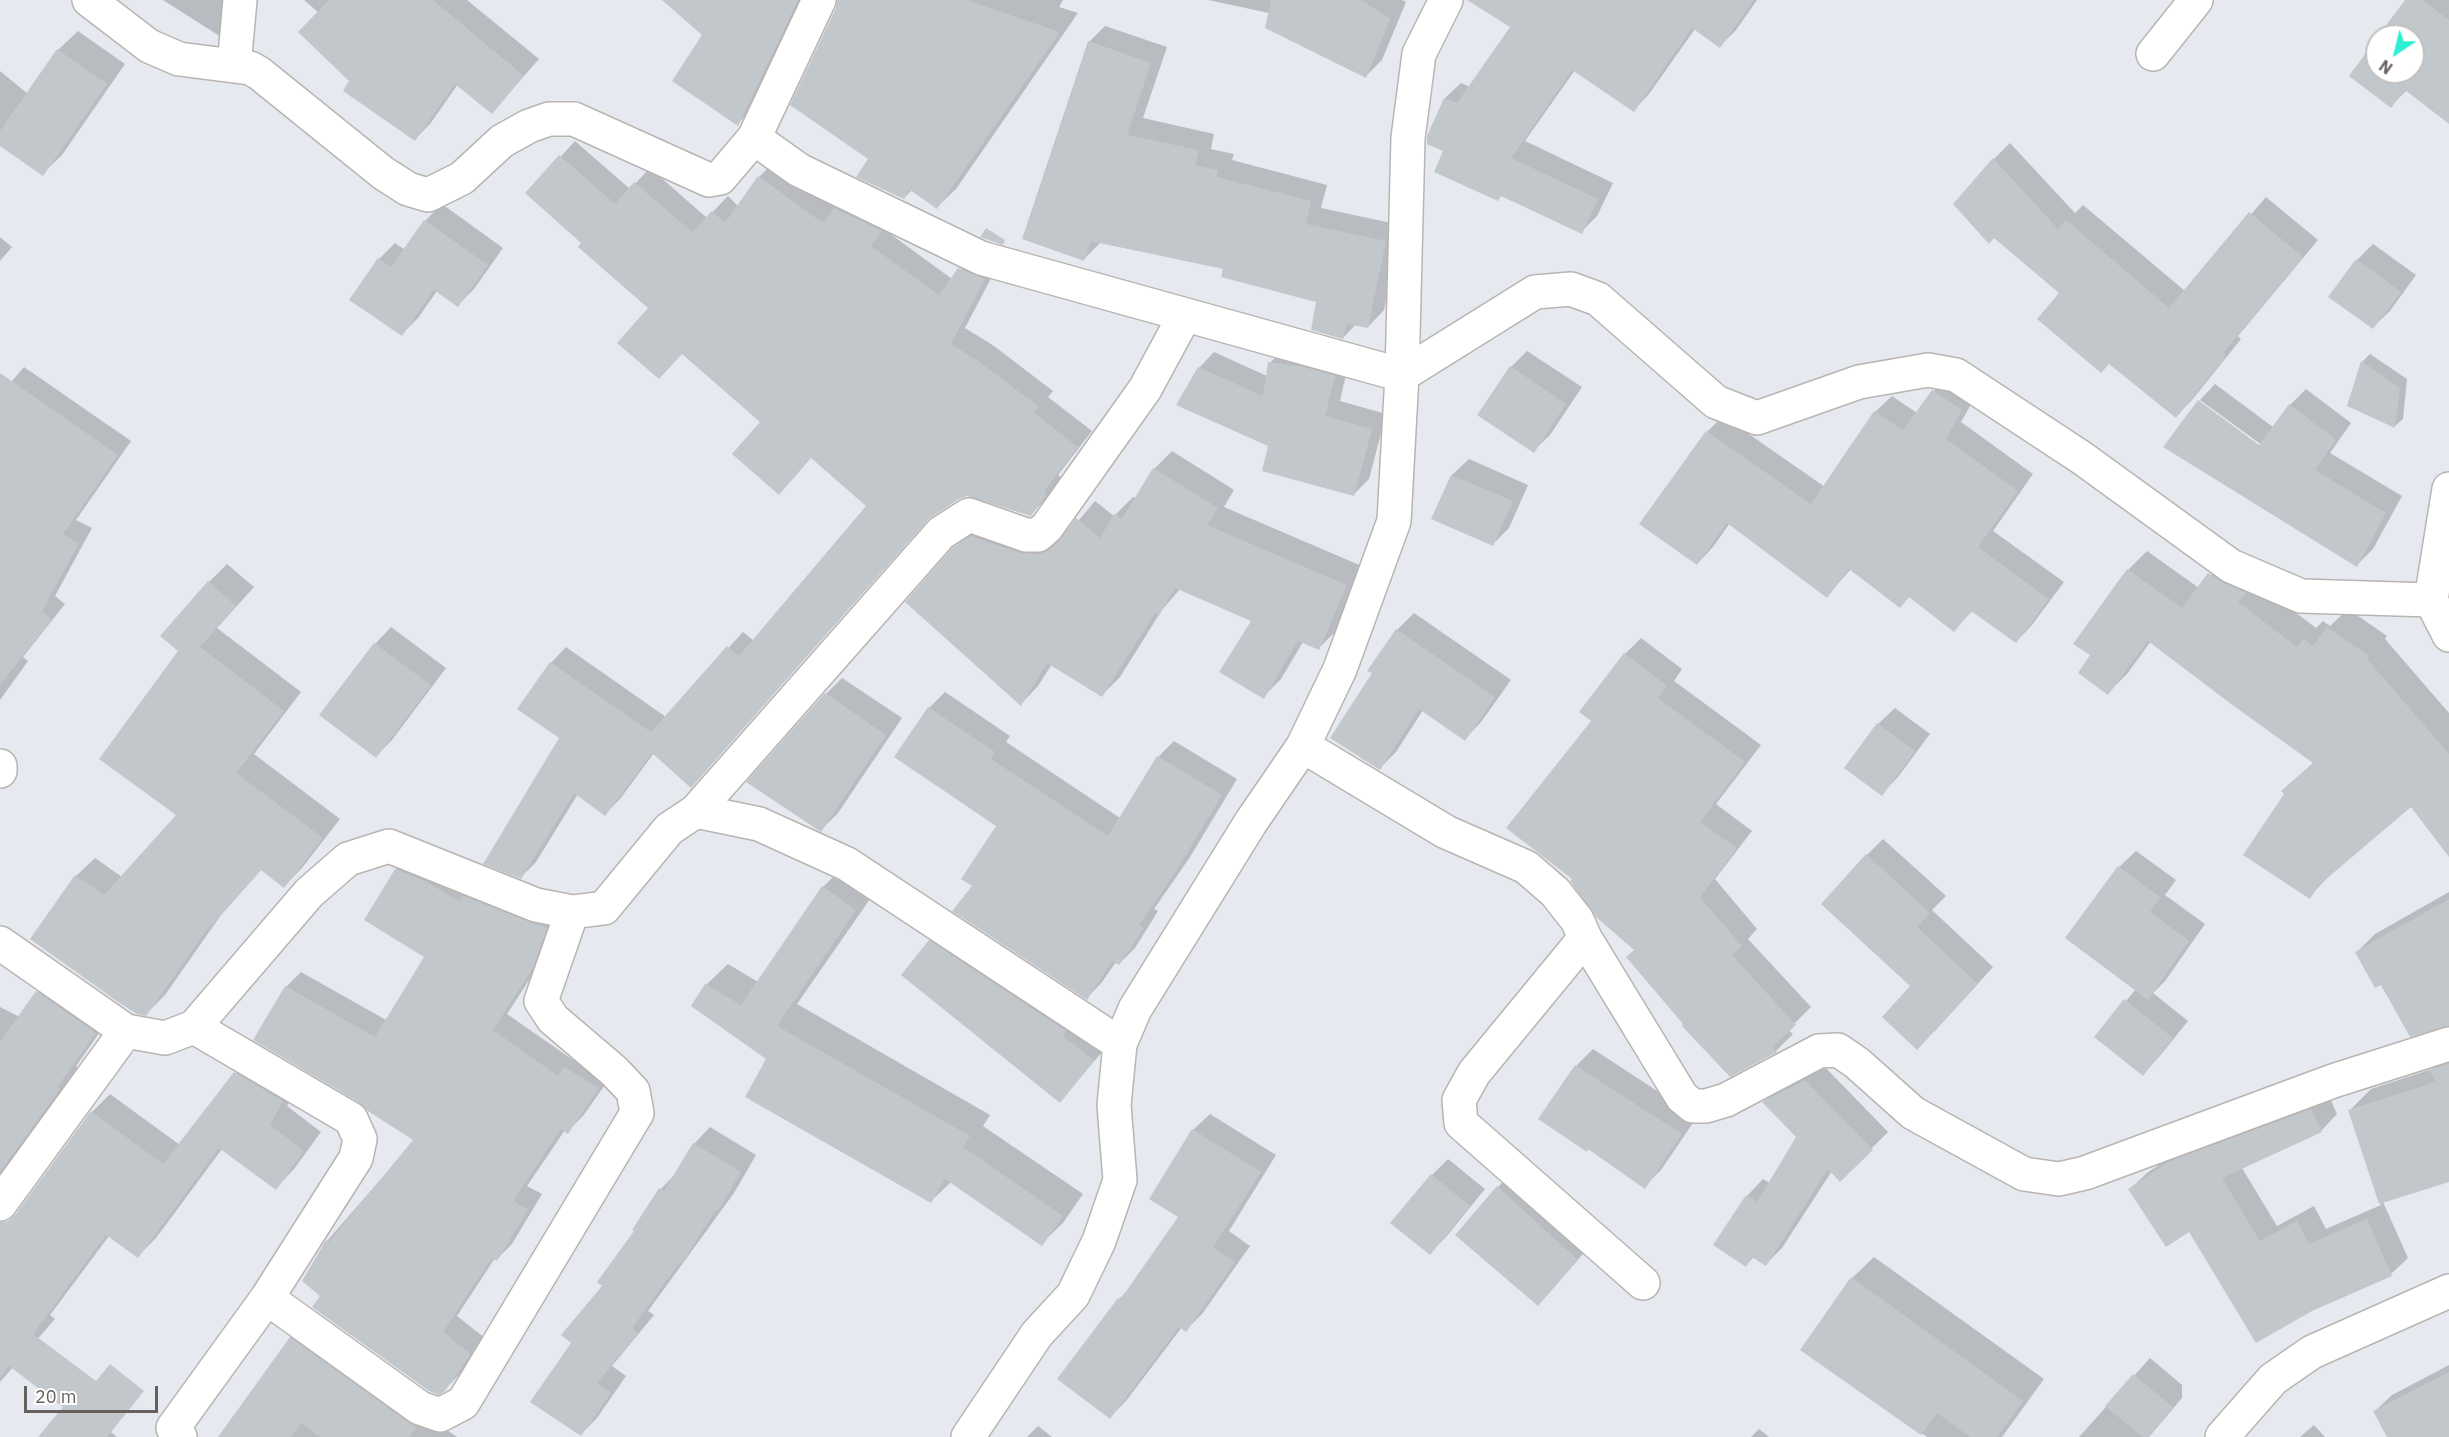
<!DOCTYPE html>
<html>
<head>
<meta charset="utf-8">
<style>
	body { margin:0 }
	#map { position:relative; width:2449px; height:1437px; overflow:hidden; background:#e6eaf0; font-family:"IBM Plex Sans",sans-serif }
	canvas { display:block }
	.north { position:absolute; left:2365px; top:24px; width:60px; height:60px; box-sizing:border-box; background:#fff; border:2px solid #c2c0be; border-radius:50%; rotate:215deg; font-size:16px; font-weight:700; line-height:24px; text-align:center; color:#67615d }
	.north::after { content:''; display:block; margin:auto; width:21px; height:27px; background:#2eeed6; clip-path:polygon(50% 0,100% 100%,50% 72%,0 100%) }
	.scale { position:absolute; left:24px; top:1386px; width:134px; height:27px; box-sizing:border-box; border:3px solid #67615d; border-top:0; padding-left:8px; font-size:18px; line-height:21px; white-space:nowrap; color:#67615d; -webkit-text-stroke:4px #fff; paint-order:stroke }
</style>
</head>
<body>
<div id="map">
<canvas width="2449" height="1437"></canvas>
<div class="north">N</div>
<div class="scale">20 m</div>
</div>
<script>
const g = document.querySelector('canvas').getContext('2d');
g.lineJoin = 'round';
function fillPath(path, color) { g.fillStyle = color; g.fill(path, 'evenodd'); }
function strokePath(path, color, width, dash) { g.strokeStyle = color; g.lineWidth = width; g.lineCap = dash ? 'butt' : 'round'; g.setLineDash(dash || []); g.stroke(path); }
const shadow = new Path2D(`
	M 163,0 L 235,0 L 234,19 L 218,35 Z
	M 304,0 L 467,0 L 539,59 L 492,112 L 458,84 L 430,124 L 415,139 L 351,81 L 319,13 Z
	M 665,0 L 807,0 L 756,106 L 737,124 L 704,35 Z
	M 839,0 L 1063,0 L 1059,7 L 1078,13 L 956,189 L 937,207 L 912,190 L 904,198 L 871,159 L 838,8 Z
	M 1208,0 L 1402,0 L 1406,2 L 1382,60 L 1366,76 L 1269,13 Z
	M 1494,0 L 1757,0 L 1736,30 L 1720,46 L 1695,29 L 1649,94 L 1634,110 L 1575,70 L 1525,141 L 1613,183 L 1597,216 L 1581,232 L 1502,195 L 1498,199 L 1445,150 L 1445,98 L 1461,83 L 1470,87 L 1512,27 Z
	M 2407,0 L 2449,0 L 2449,122 L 2407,90 L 2391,106 L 2351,76 L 2377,40 L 2377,72 L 2413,72 L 2413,36 L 2380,36 Z
	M 1105,26 L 1167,47 L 1143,118 L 1214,134 L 1211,149 L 1234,154 L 1232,160 L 1327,185 L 1321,208 L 1401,225 L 1384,310 L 1368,327 L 1356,324 L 1343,338 L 1318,301 L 1224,268 L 1100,243 L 1084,259 L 1089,42 Z
	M 78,31 L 125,64 L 62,155 L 42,174 L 0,144 L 0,71 L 28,94 L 58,50 Z
	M 575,141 L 630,189 L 650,168 L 707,218 L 728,196 L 738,206 L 759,177 L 774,162 L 836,207 L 850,193 L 895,215 L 885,230 L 952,279 L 975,254 L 999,263 L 965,328 L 994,346 L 1053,391 L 1048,397 L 1092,431 L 1058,475 L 1061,478 L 1048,497 L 1032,513 L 967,495 L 958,498 L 934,513 L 691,786 L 654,753 L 620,799 L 605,814 L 578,794 L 536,862 L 521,877 L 561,738 L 519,708 L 551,663 L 566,647 L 666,717 L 743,632 L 754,641 L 868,506 L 812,457 L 762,422 L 584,243 L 527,193 Z
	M 2010,143 L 2075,213 L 2083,205 L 2185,291 L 2266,197 L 2318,240 L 2238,336 L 2241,339 L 2192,400 L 2176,416 L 2061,293 L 1994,159 Z
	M 442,204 L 503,248 L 474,289 L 458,305 L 437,291 L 418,318 L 402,334 L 379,259 L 395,243 L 405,250 L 425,221 Z
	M 0,237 L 12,247 L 0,261 Z
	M 2373,244 L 2416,275 L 2390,311 L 2373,327 L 2357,260 Z
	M 1285,347 L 1349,361 L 1340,401 L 1386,414 L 1369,479 L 1354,494 L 1270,445 L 1199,368 L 1214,352 L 1267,376 L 1270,363 Z
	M 1527,351 L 1582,387 L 1550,435 L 1533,451 L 1511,367 Z
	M 2370,354 L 2407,379 L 2403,419 L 2395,426 L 2349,406 L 2363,361 Z
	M 24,367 L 131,441 L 76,520 L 92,528 L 55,596 L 65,604 L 23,657 L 28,661 L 0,700 L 0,395 Z
	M 1950,374 L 1977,394 L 1961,422 L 2033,474 L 1993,531 L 2064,582 L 2032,625 L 2016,642 L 1973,610 L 1954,630 L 1910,596 L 1900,606 L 1851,569 L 1827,596 L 1730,523 L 1713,547 L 1697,564 L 1641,523 L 1707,432 L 1723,416 L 1825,487 L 1875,412 L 1892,396 L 1917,413 L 1934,391 Z
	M 2215,384 L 2273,427 L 2290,405 L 2306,389 L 2351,423 L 2330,453 L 2402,496 L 2373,549 L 2357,565 L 2166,446 L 2199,400 L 2199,403 L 2264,450 L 2266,448 L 2200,400 Z
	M 1172,451 L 1234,490 L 1224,507 L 1364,567 L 1337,630 L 1319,648 L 1303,642 L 1281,679 L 1263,697 L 1253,620 L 1180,589 L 1162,610 L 1120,677 L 1102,695 L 1052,664 L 1038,686 L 1021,704 L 954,548 L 973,530 L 1057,536 L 1068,533 L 1095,501 L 1114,516 L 1133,497 L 1136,498 L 1154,469 Z
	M 1469,459 L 1528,485 L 1509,528 L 1493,544 L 1433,518 L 1452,475 Z
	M 2147,551 L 2199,588 L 2229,555 L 2255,582 L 2316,628 L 2323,621 L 2330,626 L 2348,609 L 2387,636 L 2385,639 L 2449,713 L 2449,854 L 2411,805 L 2333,872 L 2309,897 L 2286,794 L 2283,791 L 2314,762 L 2151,641 L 2127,674 L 2108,693 L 2092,655 L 2128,570 Z
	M 227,564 L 254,587 L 217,628 L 301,692 L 254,754 L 340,819 L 302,868 L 284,886 L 262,869 L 221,915 L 165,995 L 146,1014 L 76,876 L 95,858 L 122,877 L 178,814 L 180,651 L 209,582 Z
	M 1414,613 L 1511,680 L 1481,722 L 1465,739 L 1423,710 L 1396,752 L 1380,768 L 1374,672 L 1370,670 L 1397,630 Z
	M 391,627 L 446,668 L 392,740 L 376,756 L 321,715 L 375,644 Z
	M 1641,638 L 1682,669 L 1674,681 L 1761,745 L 1716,804 L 1752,831 L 1715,879 L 1757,929 L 1748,939 L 1811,1007 L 1788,1030 L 1793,1034 L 1776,1051 L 1730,1075 L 1685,1025 L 1636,950 L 1593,720 L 1625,654 Z
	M 842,678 L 902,718 L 838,813 L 821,830 L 826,694 Z
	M 945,692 L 1010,736 L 1006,742 L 1120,818 L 1158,757 L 1174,741 L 1237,779 L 1190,857 L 1154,909 L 1158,911 L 1135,948 L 1119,964 L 1116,962 L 1102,982 L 1087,998 L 974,886 L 998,825 L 897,757 L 929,708 Z
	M 1895,708 L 1930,734 L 1898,777 L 1882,794 L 1878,724 Z
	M 1883,839 L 1946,896 L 1932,910 L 1993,967 L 1934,1032 L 1912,986 L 1867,855 Z
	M 2136,851 L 2176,880 L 2165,895 L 2205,924 L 2165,981 L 2153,993 L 2188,1021 L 2159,1057 L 2143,1074 L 2096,1037 L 2136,989 L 2119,867 Z
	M 411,854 L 561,912 L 548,951 L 507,1014 L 573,1060 L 580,1053 L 614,1072 L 583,1116 L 567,1132 L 565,1130 L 527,1186 L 542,1194 L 512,1244 L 497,1259 L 495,1258 L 457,1316 L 485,1338 L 459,1375 L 443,1391 L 322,1295 L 327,1241 L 415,1140 L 286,987 L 301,972 L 386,1020 L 426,956 L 396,869 Z
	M 844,866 L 877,889 L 797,1004 L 990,1115 L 983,1126 L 1083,1194 L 1063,1223 L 1041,1244 L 951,1182 L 930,1202 L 768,1058 L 706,985 L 728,964 L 758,982 L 823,887 Z
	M 2449,892 L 2449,1024 L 2381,983 L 2356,953 L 2375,934 Z
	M 946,925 L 1109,1044 L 1060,1101 L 930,941 Z
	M 57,972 L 114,1012 L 76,1066 L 79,1069 L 0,1178 L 0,1007 L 20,1017 L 38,992 Z
	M 1593,1049 L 1697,1117 L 1661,1170 L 1644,1187 L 1588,1148 L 1540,1118 L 1577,1065 Z
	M 2449,1052 L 2449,1181 L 2383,1202 L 2408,1258 L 2391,1274 L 2311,1310 L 2130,1189 L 2147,1173 L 2188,1145 L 2328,1094 L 2337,1114 L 2321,1131 L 2242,1168 L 2277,1226 L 2314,1206 L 2326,1229 L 2381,1205 L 2349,1111 L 2371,1089 L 2432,1069 Z
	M 254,1055 L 301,1082 L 287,1106 L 321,1132 L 294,1169 L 276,1188 L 222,1149 L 156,1238 L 138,1256 L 109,1236 L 50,1315 L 55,1319 L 0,1382 L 0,1283 L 92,1112 L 110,1094 L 180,1145 L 236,1073 Z
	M 1822,1064 L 1888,1132 L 1840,1180 L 1832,1171 L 1782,1248 L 1766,1264 L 1754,1257 L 1746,1265 L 1747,1196 L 1763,1179 L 1770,1183 L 1798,1137 L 1764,1102 L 1781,1086 Z
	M 1210,1114 L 1276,1155 L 1229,1231 L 1250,1246 L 1202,1314 L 1186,1330 L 1182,1327 L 1126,1401 L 1110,1417 L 1059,1379 L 1119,1299 L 1131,1287 L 1180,1217 L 1193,1130 Z
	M 710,1127 L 756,1155 L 734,1193 L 648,1311 L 654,1315 L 612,1366 L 626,1376 L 597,1418 L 581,1434 L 573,1342 L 661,1189 L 677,1172 L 694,1144 Z
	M 1448,1159 L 1485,1189 L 1446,1237 L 1430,1253 L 1432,1175 Z
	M 1514,1171 L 1593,1243 L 1538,1304 L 1498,1187 Z
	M 1874,1257 L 2044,1379 L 2002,1437 L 1927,1437 L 1802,1349 L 1852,1278 Z
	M 307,1322 L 427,1416 L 457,1437 L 220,1437 L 291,1338 Z
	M 2150,1358 L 2182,1385 L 2182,1398 L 2149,1437 L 2079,1437 Z
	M 2449,1365 L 2449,1437 L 2389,1437 L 2375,1411 L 2392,1395 Z
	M 98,1422 L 117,1437 L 40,1437 Z
	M 2314,1425 L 2325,1437 L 2300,1437 Z
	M 1038,1426 L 1052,1437 L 1027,1437 Z
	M 1759,1429 L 1769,1437 L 1751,1437 Z`);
const building = new Path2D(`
	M 329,0 L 433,0 L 524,76 L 492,114 L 455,84 L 415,141 L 343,91 L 349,81 L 298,32 Z
	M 662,0 L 798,0 L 738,126 L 672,81 L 702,35 Z
	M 837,0 L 966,0 L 1060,32 L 937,209 L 910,190 L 904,199 L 856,177 L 868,159 L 790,105 L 836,8 Z
	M 1271,0 L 1361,0 L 1390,19 L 1366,78 L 1265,28 Z
	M 1467,0 L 1754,0 L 1720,48 L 1692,28 L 1634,112 L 1572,70 L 1511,158 L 1598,199 L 1582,234 L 1501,196 L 1498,201 L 1434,172 L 1443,151 L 1427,144 L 1427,136 L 1444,98 L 1457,103 L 1510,27 Z
	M 2405,0 L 2422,0 L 2449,20 L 2449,124 L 2405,90 L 2391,108 L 2349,76 L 2377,38 L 2377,72 L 2413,72 L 2413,36 L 2378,36 Z
	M 1088,41 L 1151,63 L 1127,135 L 1199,150 L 1195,165 L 1218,170 L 1217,177 L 1311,201 L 1306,224 L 1386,241 L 1368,328 L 1347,324 L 1343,339 L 1311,330 L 1316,302 L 1221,277 L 1223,269 L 1091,241 L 1084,261 L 1022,239 Z
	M 57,49 L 107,84 L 43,176 L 0,146 L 0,131 Z
	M 559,155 L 615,204 L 634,182 L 692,232 L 712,211 L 725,223 L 758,176 L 823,223 L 834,208 L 882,231 L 871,246 L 939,295 L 958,268 L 985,279 L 951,344 L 978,361 L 1039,407 L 1034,413 L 1078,447 L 1044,491 L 1047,494 L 1031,516 L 967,496 L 959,499 L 927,520 L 691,788 L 652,753 L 605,816 L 574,793 L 521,879 L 483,864 L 559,738 L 517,709 L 550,662 L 651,732 L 727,646 L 739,656 L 866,506 L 811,458 L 779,495 L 732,454 L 760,422 L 682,354 L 659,379 L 617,343 L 648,308 L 578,247 L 581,243 L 525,193 Z
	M 1993,158 L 2058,229 L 2066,220 L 2169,308 L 2249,212 L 2303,257 L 2223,353 L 2226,356 L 2176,418 L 2109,364 L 2101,373 L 2037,319 L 2059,293 L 1994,238 L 1989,244 L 1953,204 Z
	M 424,220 L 488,265 L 458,307 L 434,290 L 402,336 L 349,300 L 378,258 L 391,267 Z
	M 986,228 L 1005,240 L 1003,245 L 980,237 Z
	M 2356,259 L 2401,292 L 2373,329 L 2328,297 Z
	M 2361,361 L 2400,388 L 2395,428 L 2347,406 Z
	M 1268,362 L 1304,367 L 1335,376 L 1325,416 L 1372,429 L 1354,496 L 1262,471 L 1268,446 L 1176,405 L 1198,367 L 1263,396 Z
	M 1510,366 L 1566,404 L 1534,453 L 1477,415 Z
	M 0,373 L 118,455 L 63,534 L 79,543 L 42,611 L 52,619 L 0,685 Z
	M 1932,390 L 1962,410 L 1946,439 L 2018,491 L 1978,547 L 2049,599 L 2016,643 L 1971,611 L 1954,632 L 1909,597 L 1900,608 L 1849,569 L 1827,598 L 1727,523 L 1697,565 L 1639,524 L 1706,431 L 1811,504 L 1874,411 L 1903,430 Z
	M 2198,400 L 2259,445 L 2289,404 L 2336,440 L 2315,470 L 2386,513 L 2357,567 L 2163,447 Z
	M 1153,468 L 1218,508 L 1207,525 L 1347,585 L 1319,650 L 1298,641 L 1264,699 L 1219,672 L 1251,621 L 1175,588 L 1159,615 L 1155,613 L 1102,697 L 1047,663 L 1021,706 L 905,602 L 953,547 L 971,536 L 1020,553 L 1038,554 L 1050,549 L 1059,541 L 1076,518 L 1100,538 L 1114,514 L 1122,519 Z
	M 1451,475 L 1513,501 L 1493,546 L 1431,519 Z
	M 2127,569 L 2182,608 L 2208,573 L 2223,583 L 2246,593 L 2238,602 L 2297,647 L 2303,639 L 2313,646 L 2327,627 L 2369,656 L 2367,659 L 2449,754 L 2449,857 L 2411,807 L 2318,886 L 2310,899 L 2243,855 L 2284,794 L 2281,791 L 2313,763 L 2231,704 L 2148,641 L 2108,695 L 2078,673 L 2090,655 L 2073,644 Z
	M 208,581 L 236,606 L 200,647 L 284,711 L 236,773 L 323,838 L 284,888 L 261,870 L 203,935 L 146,1016 L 137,1014 L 118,1002 L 30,939 L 75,875 L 104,895 L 176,815 L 99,759 L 178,651 L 160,636 Z
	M 1396,629 L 1495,697 L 1465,741 L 1419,709 L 1380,770 L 1330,738 L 1372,673 L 1367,671 Z
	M 374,643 L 431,685 L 376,758 L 319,715 Z
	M 1624,653 L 1667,686 L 1658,698 L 1745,762 L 1700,822 L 1737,848 L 1700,897 L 1742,946 L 1732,955 L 1796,1025 L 1772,1047 L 1777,1052 L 1730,1077 L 1682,1026 L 1683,1024 L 1626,957 L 1634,950 L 1596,917 L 1570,881 L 1572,879 L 1506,828 L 1591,721 L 1579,712 Z
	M 825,693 L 886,735 L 821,832 L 746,782 Z
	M 928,707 L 995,752 L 991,759 L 1108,836 L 1157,756 L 1222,795 L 1175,873 L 1139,925 L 1144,928 L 1119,965 L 1112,961 L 1087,1000 L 952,911 L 972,886 L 961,879 L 996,826 L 894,757 Z
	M 1877,723 L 1915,751 L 1882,796 L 1844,768 Z
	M 1866,854 L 1930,913 L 1917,927 L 1978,984 L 1917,1050 L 1882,1017 L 1910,986 L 1821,904 Z
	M 2118,866 L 2160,897 L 2150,912 L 2189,941 L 2148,1000 L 2065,938 Z
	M 395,869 L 427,882 L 460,902 L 463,896 L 547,928 L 533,968 L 493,1030 L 558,1076 L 564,1067 L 599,1088 L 568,1134 L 561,1129 L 513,1201 L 528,1210 L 497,1261 L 492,1258 L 443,1332 L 471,1354 L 444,1392 L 439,1395 L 429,1391 L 312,1307 L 320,1296 L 302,1281 L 326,1240 L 329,1242 L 413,1140 L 368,1111 L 360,1103 L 253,1040 L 285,986 L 375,1037 L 424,957 L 364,920 Z
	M 822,886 L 856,910 L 777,1026 L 970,1136 L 963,1147 L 1063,1216 L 1042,1246 L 945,1179 L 931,1203 L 745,1097 L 766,1059 L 691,1006 L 705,984 L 741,1005 Z
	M 2449,899 L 2449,1026 L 2410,1037 L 2381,985 L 2375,988 L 2355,952 Z
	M 929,940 L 1066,1031 L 1063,1036 L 1094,1061 L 1060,1103 L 901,975 Z
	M 36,991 L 96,1033 L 57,1087 L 60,1089 L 0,1172 L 0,1042 Z
	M 2124,999 L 2173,1038 L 2143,1076 L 2094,1037 Z
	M 2449,1064 L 2449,1182 L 2379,1204 L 2348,1110 L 2436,1082 L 2429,1070 Z
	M 1575,1065 L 1682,1134 L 1645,1189 L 1588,1149 L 1587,1152 L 1538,1119 Z
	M 234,1072 L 283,1101 L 270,1125 L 304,1151 L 276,1190 L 219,1148 L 138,1258 L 106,1235 L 33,1334 L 96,1381 L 110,1364 L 144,1391 L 107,1437 L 38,1437 L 63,1407 L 9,1366 L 0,1378 L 0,1222 L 8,1221 L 15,1215 L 91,1111 L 163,1164 Z
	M 1805,1080 L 1873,1150 L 1840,1182 L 1828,1169 L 1766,1266 L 1752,1257 L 1746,1267 L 1713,1245 L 1746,1195 L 1757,1202 L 1796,1137 L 1762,1102 Z
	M 2311,1109 L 2322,1132 L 2222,1178 L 2260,1241 L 2297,1221 L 2309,1244 L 2367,1219 L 2392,1276 L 2312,1311 L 2256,1343 L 2189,1232 L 2166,1247 L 2128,1189 L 2170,1161 Z
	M 1192,1129 L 1261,1172 L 1213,1247 L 1235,1262 L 1186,1332 L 1179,1327 L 1110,1419 L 1057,1379 L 1118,1298 L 1120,1300 L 1178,1217 L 1149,1199 Z
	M 693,1143 L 741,1172 L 718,1211 L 716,1210 L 682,1263 L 680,1262 L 632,1328 L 638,1333 L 597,1383 L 611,1393 L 581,1436 L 530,1402 L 571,1343 L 561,1335 L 602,1286 L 597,1282 L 634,1231 L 632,1230 L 659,1188 L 664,1191 Z
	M 1431,1174 L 1470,1206 L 1430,1255 L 1390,1223 Z
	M 1497,1186 L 1578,1260 L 1538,1306 L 1455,1235 Z
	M 1851,1277 L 2023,1401 L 1997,1437 L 1970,1437 L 1937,1413 L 1921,1435 L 1800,1350 Z
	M 290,1337 L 409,1423 L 417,1427 L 409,1437 L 320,1437 L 301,1423 L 291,1437 L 218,1437 Z
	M 2449,1372 L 2449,1437 L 2387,1437 L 2373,1411 Z
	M 2133,1374 L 2173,1407 L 2148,1437 L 2143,1437 L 2105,1406 Z`);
const minor = new Path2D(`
	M 89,0 L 149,46 L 179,59 L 234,66
	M 240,0 L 234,66 L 250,68 L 259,73 L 383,173 L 408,189 L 428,195 L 462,178 L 502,141 L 529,126 L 549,119 L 574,119 L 709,180 L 720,178 L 754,138 L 819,0
	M 2153,54 L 2196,0
	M 754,138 L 799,170 L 981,258 L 1402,375 L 1535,292 L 1571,289 L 1598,299 L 1716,402 L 1757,418 L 1859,382 L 1928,370 L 1956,375 L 2082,458 L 2231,566 L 2301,596 L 2431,600
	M 2449,489 L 2431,600 L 2449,635
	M 1303,746 L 1446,832 L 1526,867 L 1555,892 L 1577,920 L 1585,938 L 1474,1073 L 1459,1100 L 1461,1123 L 1643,1283
	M 0,766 L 0,771
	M 696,811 L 941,533 L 969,515 L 1026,535 L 1038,535 L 1047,527 L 1145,389 L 1185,315
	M 1585,938 L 1682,1097 L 1693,1106 L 1706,1106 L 1726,1100 L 1819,1051 L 1838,1050 L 1857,1063 L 1913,1113 L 2024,1174 L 2059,1179 L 2085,1173 L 2333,1081 L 2449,1044
	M 0,943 L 126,1031 L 165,1038 L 194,1027 L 309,893 L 348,859 L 389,846 L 536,905 L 572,912 L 604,908 L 669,829 L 696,811 L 759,824 L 847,864 L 1120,1044
	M 0,1204 L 126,1031
	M 267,1298 L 420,1408 L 440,1415 L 463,1403 L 637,1113 L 633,1091 L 614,1071 L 553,1019 L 541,1001 L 572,912
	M 180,1437 L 173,1428 L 267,1298 L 356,1158 L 360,1139 L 351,1119 L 194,1027
	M 968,1437 L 1037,1334 L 1073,1295 L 1099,1241 L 1120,1180 L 1114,1105 L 1120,1044 L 1135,1009 L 1251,822 L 1303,746 L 1340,669 L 1394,521 L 1402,375 L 1408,138 L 1419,54 L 1446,0
	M 2222,1437 L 2273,1379 L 2312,1352 L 2449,1291`);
fillPath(shadow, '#0003');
fillPath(building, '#c2c7cb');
strokePath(minor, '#b9b4b1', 36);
strokePath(minor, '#fff', 33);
</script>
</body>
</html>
